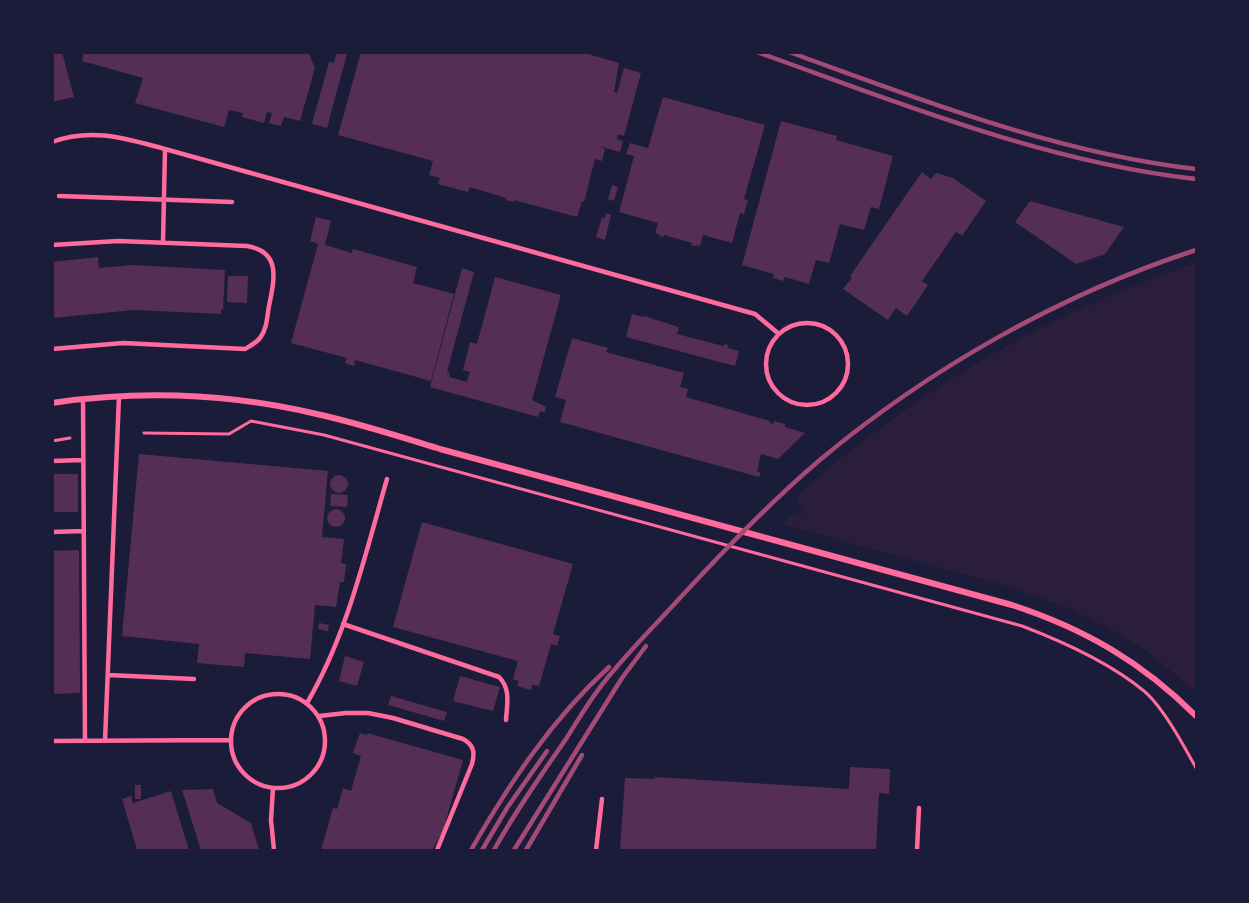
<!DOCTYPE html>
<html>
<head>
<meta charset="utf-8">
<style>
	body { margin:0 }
	#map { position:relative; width:1249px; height:903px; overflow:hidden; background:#1b1b3a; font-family:"PT Sans Narrow",sans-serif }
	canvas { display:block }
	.frame { position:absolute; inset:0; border:54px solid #1b1b3a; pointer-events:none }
</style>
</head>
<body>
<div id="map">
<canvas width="1249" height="903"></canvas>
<div class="frame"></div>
</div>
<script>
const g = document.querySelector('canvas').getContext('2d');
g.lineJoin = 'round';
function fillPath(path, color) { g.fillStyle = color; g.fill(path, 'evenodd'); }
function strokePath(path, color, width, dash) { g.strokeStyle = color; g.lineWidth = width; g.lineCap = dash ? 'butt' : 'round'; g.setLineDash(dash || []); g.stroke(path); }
const green = new Path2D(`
	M 1196,263 L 1196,692 L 1148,652 L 1121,635 L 1066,607 L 1006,586 L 785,525 L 787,517 L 802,513 L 797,495 C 918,390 1044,314 1196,263 Z`);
const building = new Path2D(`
	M 52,52 L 62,52 L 74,97 L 52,102 Z
	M 84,52 L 308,52 L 315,68 L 300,121 L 284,117 L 281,126 L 269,123 L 272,113 L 267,112 L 264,123 L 242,117 L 243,113 L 229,110 L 224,127 L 135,103 L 143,78 L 82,61 Z
	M 337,52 L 347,54 L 327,128 L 312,124 L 329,62 L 334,63 Z
	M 361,52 L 581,52 L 619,63 L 614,92 L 617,93 L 624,68 L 641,73 L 624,136 L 618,134 L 617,139 L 623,141 L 620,152 L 599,146 L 605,149 L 602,161 L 595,159 L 584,202 L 582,201 L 577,217 L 514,200 L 514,202 L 506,200 L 506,198 L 470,187 L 468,192 L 438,184 L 440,178 L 429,175 L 433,161 L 338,135 Z
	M 663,97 L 765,125 L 744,199 L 748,200 L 744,214 L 740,213 L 732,243 L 703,235 L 700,246 L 696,245 L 696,246 L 691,245 L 692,243 L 664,235 L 663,237 L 659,236 L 660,235 L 655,233 L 658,223 L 619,212 L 634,156 L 626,154 L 630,143 L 648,148 Z
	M 781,121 L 837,136 L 836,140 L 893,156 L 879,209 L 871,207 L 864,230 L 840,224 L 829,263 L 816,260 L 809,284 L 785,277 L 783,281 L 773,278 L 774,274 L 742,265 Z
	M 922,172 L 931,179 L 936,173 L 953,178 L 986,201 L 962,236 L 956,232 L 922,281 L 928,285 L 907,316 L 896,308 L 888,320 L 843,289 L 852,278 L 850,276 Z
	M 612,185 L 618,187 L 614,201 L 608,199 Z
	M 1030,201 L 1124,227 L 1105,254 L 1076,264 L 1015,222 Z
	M 606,213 L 611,215 L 605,240 L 596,237 L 602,217 L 605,218 Z
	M 316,217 L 331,221 L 325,245 L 352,253 L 353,249 L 417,267 L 413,283 L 454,294 L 431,381 L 355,360 L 354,366 L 345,363 L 347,358 L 291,343 L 318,244 L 310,241 Z
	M 98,257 L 99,268 L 132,265 L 225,270 L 223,310 L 221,310 L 221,314 L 134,310 L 52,318 L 52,262 Z
	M 462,268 L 474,272 L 447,372 L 450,373 L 449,377 L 467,382 L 470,372 L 463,370 L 470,342 L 477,344 L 495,277 L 561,295 L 532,400 L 546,407 L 545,412 L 540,411 L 538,417 L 430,387 Z
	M 228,276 L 248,276 L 247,303 L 227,302 Z
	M 632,314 L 643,317 L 644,316 L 679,327 L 677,334 L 723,346 L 724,344 L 728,345 L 728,348 L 739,351 L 735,366 L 626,337 Z
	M 572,338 L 608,348 L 606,352 L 684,373 L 680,387 L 688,389 L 686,397 L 770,421 L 770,423 L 773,424 L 774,421 L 785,424 L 785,427 L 805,433 L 778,459 L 761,454 L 757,471 L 761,473 L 759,477 L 560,422 L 566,400 L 555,397 Z
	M 139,454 L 328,471 L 322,537 L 344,539 L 341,563 L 346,564 L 344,582 L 340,582 L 336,607 L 315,605 L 310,659 L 245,653 L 244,667 L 197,663 L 199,644 L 122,636 Z
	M 52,474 L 78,474 L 78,512 L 52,512 Z
	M330 484a9 9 0 1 1 18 0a9 9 0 1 1-18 0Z
	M 331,494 L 348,495 L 347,507 L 330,506 Z
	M327 518a9 9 0 1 1 18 0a9 9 0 1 1-18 0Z
	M 422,522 L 573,564 L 553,634 L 560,636 L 557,646 L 551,644 L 539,686 L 532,685 L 531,690 L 517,686 L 519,681 L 513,679 L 518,661 L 393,627 Z
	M 79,550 L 80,693 L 52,694 L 52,551 Z
	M 319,623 L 329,625 L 328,631 L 318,629 Z
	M 345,656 L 364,662 L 357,686 L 339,681 Z
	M 460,676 L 500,687 L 493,711 L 453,701 Z
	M 391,696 L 447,712 L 444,721 L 388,705 Z
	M 360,733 L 367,735 L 367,733 L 463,760 L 443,831 L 432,850 L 321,850 L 333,808 L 337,809 L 343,788 L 351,791 L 361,756 L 353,753 Z
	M 850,767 L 890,769 L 889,794 L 879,793 L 876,850 L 620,850 L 625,778 L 655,779 L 655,777 L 849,789 Z
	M 135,785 L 141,785 L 141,799 L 135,799 Z
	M 213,789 L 217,803 L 251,823 L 259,850 L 201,850 L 182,790 Z
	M 171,791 L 189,850 L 137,850 L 122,799 L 131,796 L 133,803 Z`);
const path = new Path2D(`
	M 144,433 L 229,434 L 251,421 L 324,435 L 1022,626 C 1064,642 1109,662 1144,691 C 1163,707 1184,746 1196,768
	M 52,441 L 70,438`);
const service = new Path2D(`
	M 52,142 C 92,127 127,139 165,149 L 755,314 L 779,334
	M 59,196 L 232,202
	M 163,242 L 165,149
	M 52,245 L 118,241 L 247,246 C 282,252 274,280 269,306 C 267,317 267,329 260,338 C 256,343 250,346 245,349 L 123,343 L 52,349
	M766 364a41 41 0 1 1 82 0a41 41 0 1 1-82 0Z
	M 83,399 L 85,741
	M 52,461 L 83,460
	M 52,532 L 84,531
	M 343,624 L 499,677 C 511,689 507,704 506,720
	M 108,675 L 194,679
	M231 741a47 47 0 1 1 94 0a47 47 0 1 1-94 0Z
	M 307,703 C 347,635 365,555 387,479
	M 319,716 L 346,713 L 368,713 L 393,718 L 463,739 C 474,745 475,752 472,764 L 437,850
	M 52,741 L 231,740
	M 105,741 L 119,396
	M 273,788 L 271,820 L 274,850
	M 596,850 L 602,799
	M 917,850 L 919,808`);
const minor = new Path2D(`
	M 52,403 C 141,390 234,394 321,415 C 361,424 401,437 440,449 L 1012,605 C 1085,629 1142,662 1196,716`);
const rail = new Path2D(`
	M 757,52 C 900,103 1044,162 1196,179
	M 789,52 C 922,100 1056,153 1196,169
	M 471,850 C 509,784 552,719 609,667
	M 482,850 L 507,808 L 547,751
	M 494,850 C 515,812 541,775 566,739 C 581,715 596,690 615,669 C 635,645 658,622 679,599 C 724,550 770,502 821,459 C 930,368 1061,294 1196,250
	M 514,850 L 622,678 L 646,646
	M 526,850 L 582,755`);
fillPath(green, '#2a1e3b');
fillPath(building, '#542f53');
strokePath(path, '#ff6b9d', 3);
strokePath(service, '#ff6b9d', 4.5);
strokePath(minor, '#ff6b9d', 6);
strokePath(rail, '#a44b75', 4.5);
</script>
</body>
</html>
